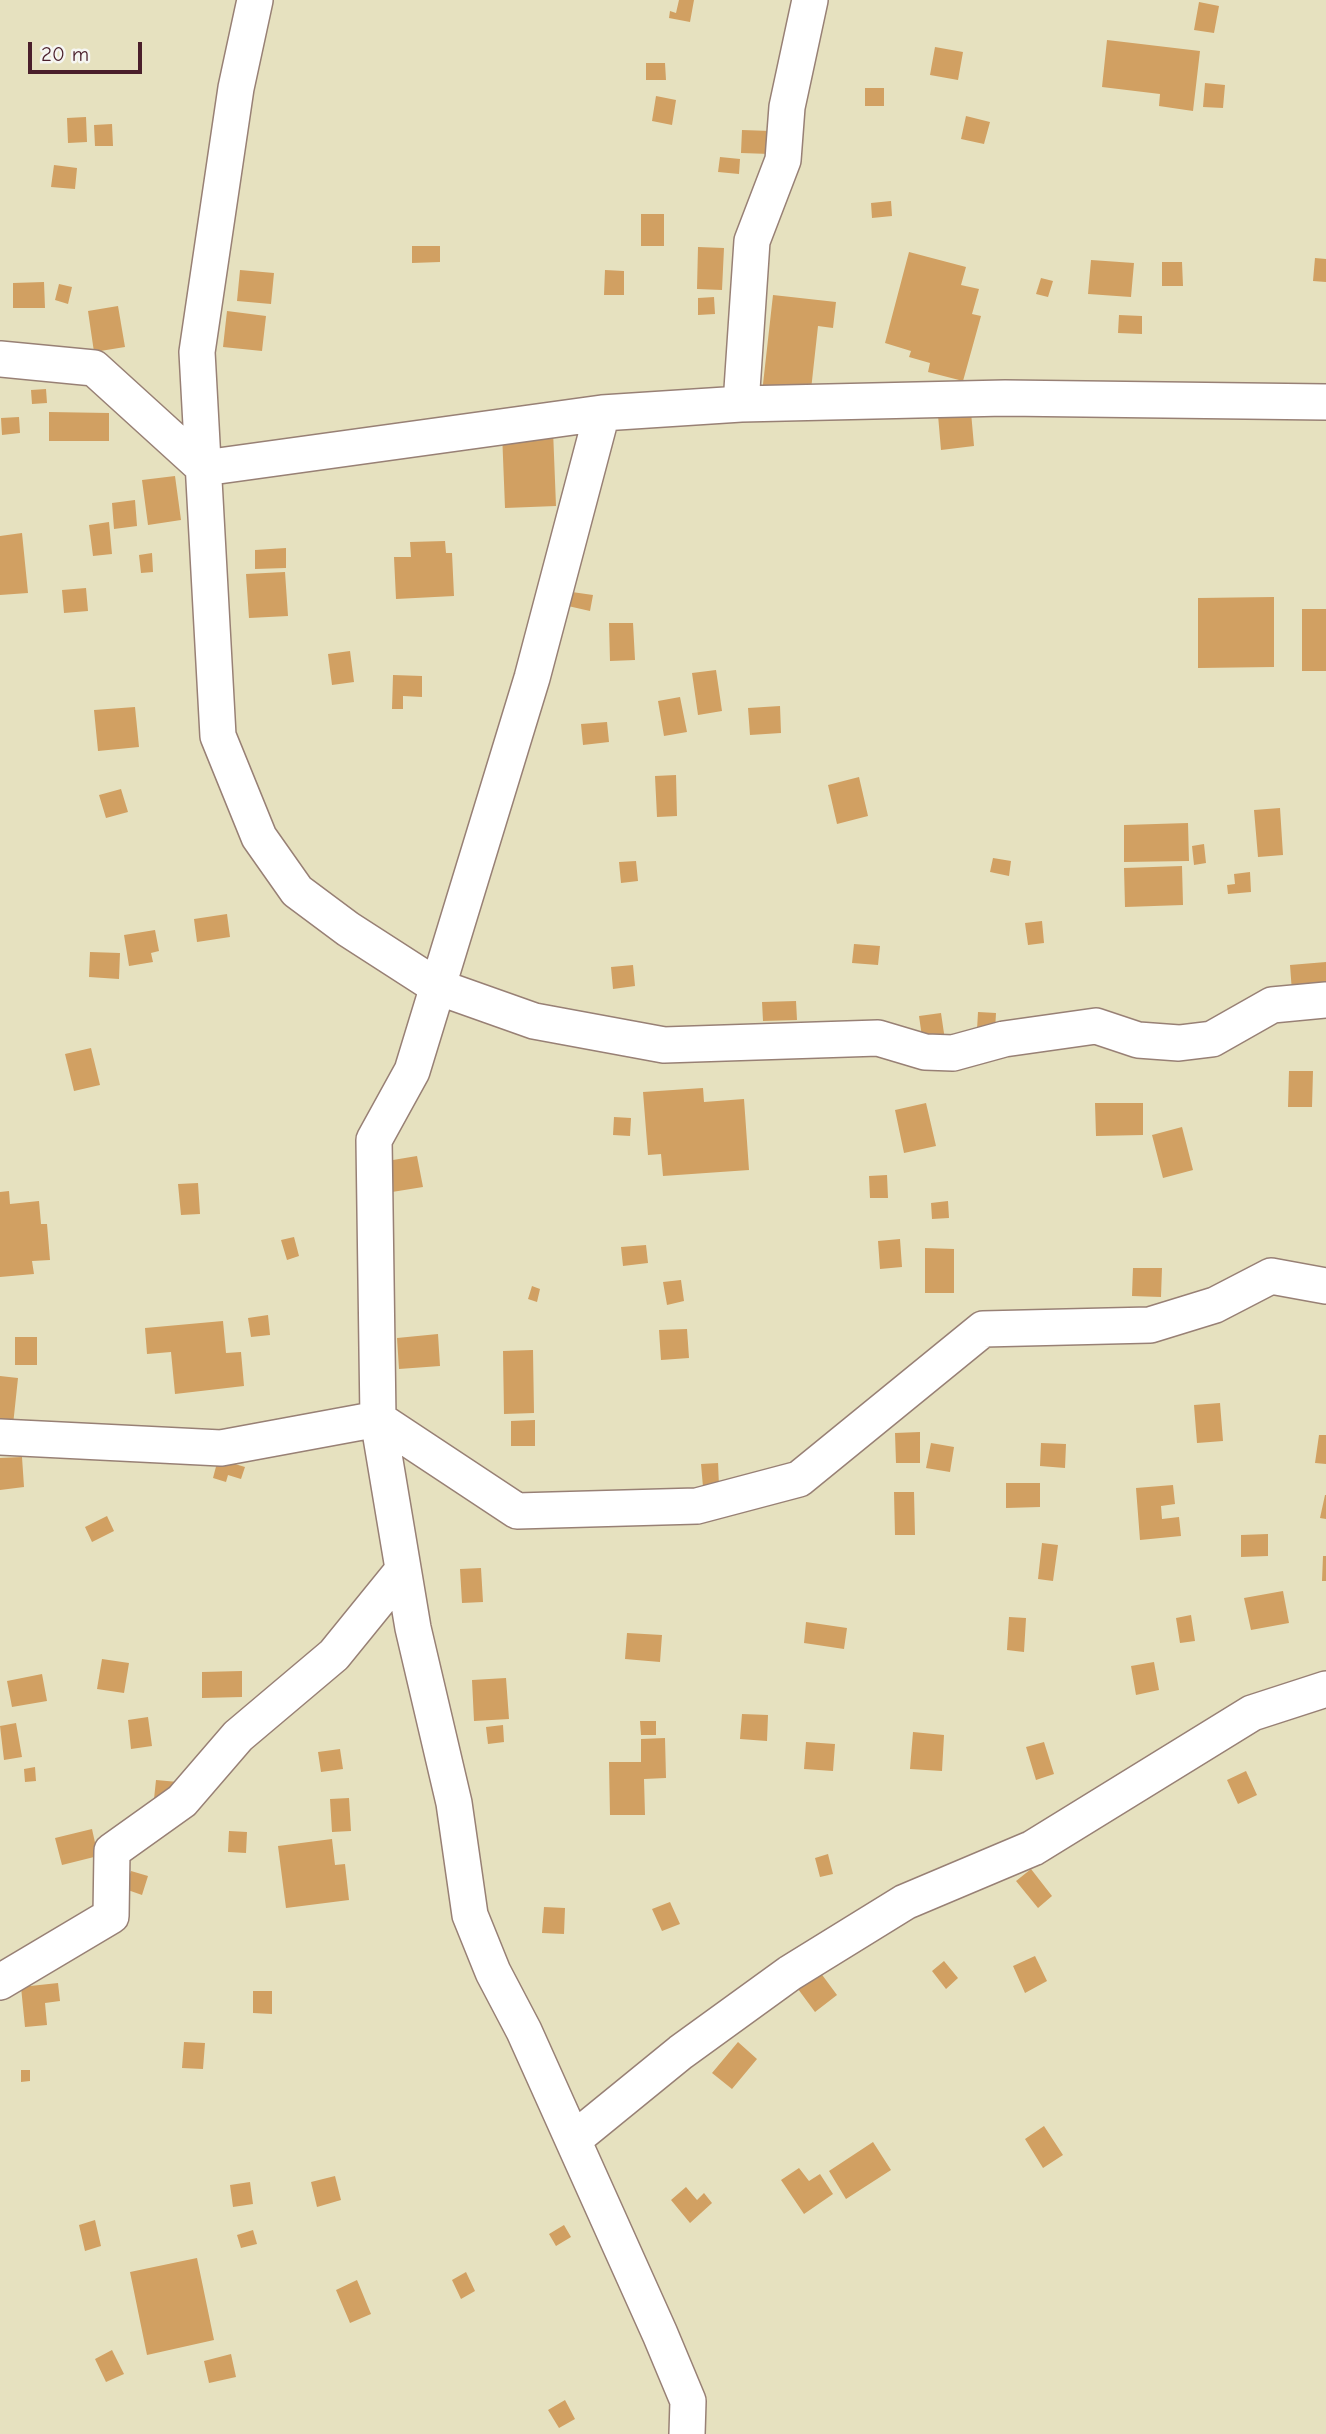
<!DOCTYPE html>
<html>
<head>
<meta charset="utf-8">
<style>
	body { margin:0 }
	#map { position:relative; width:1326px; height:2434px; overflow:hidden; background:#e6e1bf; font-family:"Comic Neue",sans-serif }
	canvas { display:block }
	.scale { position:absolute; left:28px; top:42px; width:114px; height:32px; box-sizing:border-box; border:4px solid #4a1f2b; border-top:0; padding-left:9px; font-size:21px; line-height:24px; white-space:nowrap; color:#4a1f2b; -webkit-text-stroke:5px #f6f6f2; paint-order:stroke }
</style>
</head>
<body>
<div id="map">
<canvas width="1326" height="2434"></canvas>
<div class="scale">20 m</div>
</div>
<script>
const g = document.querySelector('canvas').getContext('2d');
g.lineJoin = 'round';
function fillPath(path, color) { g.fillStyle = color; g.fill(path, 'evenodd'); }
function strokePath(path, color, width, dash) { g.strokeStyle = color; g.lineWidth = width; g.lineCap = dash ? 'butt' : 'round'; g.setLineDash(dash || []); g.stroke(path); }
const building = new Path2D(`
	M 679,0 L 694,0 L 690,22 L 669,18 L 670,11 L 676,13 Z
	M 1199,2 L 1219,6 L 1214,33 L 1194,30 Z
	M 1107,40 L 1200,51 L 1193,111 L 1159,106 L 1160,94 L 1102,87 Z
	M 935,47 L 963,52 L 958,80 L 930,75 Z
	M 646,63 L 665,63 L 666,80 L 646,80 Z
	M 1205,83 L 1225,85 L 1223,108 L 1203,107 Z
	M 865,88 L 884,88 L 884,106 L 865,106 Z
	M 656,96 L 676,100 L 672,125 L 652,121 Z
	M 966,116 L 990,122 L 984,144 L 961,139 Z
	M 86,117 L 87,142 L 68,143 L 67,118 Z
	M 112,124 L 113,146 L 95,146 L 94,125 Z
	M 742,130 L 771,131 L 770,154 L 741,153 Z
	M 720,157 L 740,159 L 739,174 L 718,172 Z
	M 54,165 L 77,168 L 75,189 L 51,187 Z
	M 891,201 L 892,216 L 872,218 L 871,203 Z
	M 641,214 L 664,214 L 664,246 L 641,246 Z
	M 412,246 L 440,246 L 440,262 L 412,263 Z
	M 698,247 L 724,248 L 722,290 L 697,289 Z
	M 909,252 L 966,267 L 961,285 L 979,289 L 972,314 L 981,316 L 963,381 L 928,372 L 930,363 L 909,357 L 911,351 L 885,343 Z
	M 1315,258 L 1326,259 L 1326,282 L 1313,281 Z
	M 1091,260 L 1134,263 L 1131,297 L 1088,294 Z
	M 1162,262 L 1182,262 L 1183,286 L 1162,286 Z
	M 240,270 L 274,273 L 271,304 L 237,301 Z
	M 605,270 L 624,271 L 624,295 L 604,295 Z
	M 1041,278 L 1053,281 L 1048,297 L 1036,294 Z
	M 44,282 L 45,308 L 13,308 L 13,283 Z
	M 59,284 L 72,287 L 68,304 L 55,300 Z
	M 773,295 L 836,302 L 833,328 L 818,326 L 810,399 L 762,393 Z
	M 714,297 L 715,314 L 698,315 L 698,298 Z
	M 118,306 L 125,347 L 94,352 L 88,311 Z
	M 227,311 L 266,316 L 262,351 L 223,347 Z
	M 1119,315 L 1142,316 L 1142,334 L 1118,333 Z
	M 46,389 L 47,403 L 32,404 L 31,390 Z
	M 49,412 L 109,413 L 109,441 L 49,441 Z
	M 971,412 L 974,446 L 941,450 L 938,415 Z
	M 19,417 L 20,433 L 2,435 L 1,418 Z
	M 553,430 L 556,506 L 505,508 L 502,432 Z
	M 175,476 L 181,520 L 148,525 L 142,480 Z
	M 135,500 L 137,526 L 114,529 L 112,503 Z
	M 109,522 L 112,554 L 93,556 L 89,525 Z
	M 22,533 L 28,593 L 0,595 L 0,536 Z
	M 445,541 L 446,553 L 452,553 L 454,596 L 396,599 L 394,557 L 411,557 L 410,542 Z
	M 286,548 L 286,568 L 255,569 L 255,550 Z
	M 152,553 L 153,572 L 141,573 L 139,555 Z
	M 285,572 L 288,616 L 249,618 L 246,574 Z
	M 86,588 L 88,611 L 64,613 L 62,590 Z
	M 572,592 L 593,595 L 590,611 L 568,606 Z
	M 1274,597 L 1274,667 L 1198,668 L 1198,598 Z
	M 1302,609 L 1326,609 L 1326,671 L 1302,671 Z
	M 609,623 L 633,623 L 635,660 L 610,661 Z
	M 350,651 L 354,682 L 332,685 L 328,654 Z
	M 716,670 L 722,711 L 698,715 L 692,673 Z
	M 393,675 L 422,676 L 422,697 L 403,696 L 403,709 L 392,709 Z
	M 680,697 L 687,732 L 664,736 L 658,701 Z
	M 780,706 L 781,733 L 750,735 L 748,708 Z
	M 135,707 L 139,747 L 98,751 L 94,710 Z
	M 607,722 L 609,742 L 583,745 L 581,724 Z
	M 676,775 L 677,816 L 657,817 L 655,776 Z
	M 859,777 L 868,816 L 837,824 L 828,785 Z
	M 121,789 L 128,812 L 106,818 L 99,795 Z
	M 1280,808 L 1283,855 L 1258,857 L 1254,810 Z
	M 1188,823 L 1189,861 L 1124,862 L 1124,825 Z
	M 1204,844 L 1206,863 L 1194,865 L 1192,846 Z
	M 993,858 L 1011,861 L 1009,876 L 990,872 Z
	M 636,861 L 638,881 L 621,883 L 619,862 Z
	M 1182,866 L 1183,905 L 1125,907 L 1124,868 Z
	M 1250,872 L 1251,892 L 1228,894 L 1227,885 L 1235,884 L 1234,874 Z
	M 227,914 L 230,937 L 197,942 L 194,919 Z
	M 1042,921 L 1044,943 L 1028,945 L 1025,923 Z
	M 155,930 L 159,951 L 151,953 L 153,962 L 129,966 L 124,935 Z
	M 854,944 L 880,946 L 878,965 L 852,963 Z
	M 90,952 L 120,953 L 119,979 L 89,977 Z
	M 1326,962 L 1326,989 L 1292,992 L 1290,965 Z
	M 633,965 L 635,986 L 613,989 L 611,967 Z
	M 796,1001 L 797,1020 L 763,1021 L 762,1002 Z
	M 978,1012 L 996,1013 L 995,1031 L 977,1030 Z
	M 941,1013 L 945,1040 L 923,1044 L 919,1016 Z
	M 91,1048 L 100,1085 L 74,1091 L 65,1054 Z
	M 1289,1071 L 1313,1071 L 1312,1107 L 1288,1107 Z
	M 703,1088 L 704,1102 L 744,1099 L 749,1170 L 663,1176 L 661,1154 L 648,1155 L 643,1092 Z
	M 926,1103 L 936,1146 L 904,1153 L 895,1110 Z
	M 1095,1103 L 1143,1103 L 1143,1135 L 1096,1136 Z
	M 614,1117 L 631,1118 L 630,1136 L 613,1135 Z
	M 1182,1127 L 1193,1170 L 1163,1178 L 1152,1135 Z
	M 417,1156 L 423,1187 L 392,1192 L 387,1161 Z
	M 887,1175 L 888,1198 L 870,1198 L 869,1176 Z
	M 198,1183 L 200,1214 L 181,1215 L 178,1184 Z
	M 9,1191 L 10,1204 L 39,1201 L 41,1224 L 47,1224 L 50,1260 L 32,1261 L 34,1274 L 0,1277 L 0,1192 Z
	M 948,1201 L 949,1218 L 932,1219 L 931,1203 Z
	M 294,1237 L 299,1256 L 287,1260 L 281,1240 Z
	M 900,1239 L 902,1267 L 880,1269 L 878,1241 Z
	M 646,1245 L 648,1263 L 623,1266 L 621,1247 Z
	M 925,1248 L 954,1249 L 954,1293 L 925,1293 Z
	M 1133,1268 L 1162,1268 L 1161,1297 L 1132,1296 Z
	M 681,1280 L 684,1301 L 667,1305 L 663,1282 Z
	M 532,1286 L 540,1289 L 537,1302 L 528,1299 Z
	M 268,1315 L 270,1335 L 251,1337 L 248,1318 Z
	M 223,1321 L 226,1353 L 241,1352 L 244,1386 L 175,1394 L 171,1352 L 147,1354 L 145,1328 Z
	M 687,1329 L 689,1358 L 661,1360 L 659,1330 Z
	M 438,1334 L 440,1366 L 399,1369 L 397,1338 Z
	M 15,1337 L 37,1337 L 37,1365 L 15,1365 Z
	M 533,1350 L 534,1413 L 504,1414 L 503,1351 Z
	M 0,1376 L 18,1378 L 13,1425 L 0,1423 Z
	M 1220,1403 L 1223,1441 L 1197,1443 L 1194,1405 Z
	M 535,1420 L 535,1446 L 511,1446 L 511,1421 Z
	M 920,1432 L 920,1463 L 896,1463 L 895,1433 Z
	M 1319,1435 L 1326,1435 L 1326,1464 L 1315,1463 Z
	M 931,1443 L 954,1447 L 950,1472 L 926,1468 Z
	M 1041,1443 L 1066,1444 L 1065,1468 L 1040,1466 Z
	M 22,1457 L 24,1487 L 0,1490 L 0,1458 Z
	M 218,1459 L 245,1467 L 241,1479 L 228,1475 L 226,1482 L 213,1478 Z
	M 718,1463 L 719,1486 L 703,1487 L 701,1464 Z
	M 1006,1483 L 1040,1483 L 1040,1507 L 1006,1508 Z
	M 1173,1485 L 1175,1504 L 1161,1506 L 1162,1519 L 1179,1517 L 1181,1536 L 1140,1540 L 1136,1488 Z
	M 894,1492 L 914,1492 L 915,1535 L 895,1535 Z
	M 1325,1495 L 1326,1495 L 1326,1519 L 1320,1518 Z
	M 107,1516 L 114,1531 L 92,1542 L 85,1527 Z
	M 1268,1534 L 1268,1556 L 1241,1557 L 1241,1535 Z
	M 1042,1543 L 1058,1545 L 1053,1581 L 1038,1579 Z
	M 1323,1556 L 1326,1556 L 1326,1581 L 1322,1581 Z
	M 481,1568 L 483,1602 L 462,1603 L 460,1569 Z
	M 1283,1591 L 1289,1623 L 1251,1630 L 1244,1598 Z
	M 1191,1615 L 1195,1641 L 1180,1643 L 1176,1618 Z
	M 1009,1617 L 1026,1618 L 1024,1652 L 1007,1650 Z
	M 806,1622 L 847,1628 L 844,1649 L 804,1643 Z
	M 627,1633 L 662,1635 L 660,1662 L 625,1659 Z
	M 102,1659 L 129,1663 L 124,1693 L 97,1689 Z
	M 1154,1662 L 1159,1690 L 1136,1695 L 1131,1666 Z
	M 242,1671 L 242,1697 L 202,1698 L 202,1672 Z
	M 42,1674 L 47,1701 L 12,1707 L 7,1681 Z
	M 506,1678 L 509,1719 L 474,1721 L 472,1680 Z
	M 742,1714 L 768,1715 L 767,1741 L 740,1739 Z
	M 148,1717 L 152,1746 L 131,1749 L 128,1720 Z
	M 640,1721 L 656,1721 L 656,1735 L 641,1735 Z
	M 16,1723 L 22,1757 L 4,1760 L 0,1726 Z
	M 503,1725 L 504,1742 L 488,1744 L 486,1727 Z
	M 913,1732 L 944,1735 L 942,1771 L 910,1769 Z
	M 665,1738 L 666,1778 L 644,1779 L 645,1815 L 610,1815 L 609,1762 L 641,1762 L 641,1739 Z
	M 806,1742 L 835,1744 L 833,1771 L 804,1769 Z
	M 1044,1742 L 1054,1774 L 1036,1780 L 1026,1747 Z
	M 340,1749 L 343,1769 L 321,1772 L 318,1752 Z
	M 35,1767 L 36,1781 L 25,1782 L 24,1769 Z
	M 1246,1771 L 1257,1795 L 1238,1804 L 1227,1780 Z
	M 156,1780 L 178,1782 L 177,1800 L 154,1799 Z
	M 349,1798 L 351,1831 L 332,1832 L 330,1799 Z
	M 92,1829 L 98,1856 L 62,1865 L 55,1838 Z
	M 229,1831 L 247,1832 L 246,1853 L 228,1852 Z
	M 332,1839 L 335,1865 L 345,1864 L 349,1900 L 286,1908 L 278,1846 Z
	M 828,1854 L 833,1874 L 820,1877 L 815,1858 Z
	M 1031,1869 L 1052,1896 L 1038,1908 L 1016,1881 Z
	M 131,1871 L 148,1876 L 142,1895 L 125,1889 Z
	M 670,1902 L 680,1924 L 662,1931 L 652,1909 Z
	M 544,1907 L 565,1908 L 564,1934 L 542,1933 Z
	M 1035,1956 L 1047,1981 L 1025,1993 L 1013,1966 Z
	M 944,1961 L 958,1978 L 946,1989 L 932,1971 Z
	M 817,1968 L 837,1995 L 815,2012 L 795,1985 Z
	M 58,1983 L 60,2001 L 45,2003 L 47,2025 L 25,2027 L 21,1987 Z
	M 253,1991 L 272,1991 L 272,2014 L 253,2013 Z
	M 184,2042 L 205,2043 L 203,2069 L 182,2068 Z
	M 738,2042 L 757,2059 L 732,2089 L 712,2073 Z
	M 21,2070 L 30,2070 L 30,2081 L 21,2082 Z
	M 1044,2126 L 1063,2155 L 1043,2168 L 1025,2139 Z
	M 873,2142 L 891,2170 L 846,2199 L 829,2171 Z
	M 799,2168 L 809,2181 L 820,2174 L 833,2194 L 804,2214 L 781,2180 Z
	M 335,2176 L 341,2200 L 317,2207 L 311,2182 Z
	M 250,2182 L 253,2204 L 233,2207 L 230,2185 Z
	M 686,2187 L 697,2200 L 704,2193 L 712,2203 L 690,2223 L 671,2200 Z
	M 95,2220 L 101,2246 L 85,2251 L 79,2225 Z
	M 564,2225 L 571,2237 L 556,2246 L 549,2234 Z
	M 253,2230 L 257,2244 L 241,2248 L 237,2235 Z
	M 197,2258 L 214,2340 L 147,2355 L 130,2272 Z
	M 466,2272 L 475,2291 L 461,2299 L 452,2280 Z
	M 357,2280 L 371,2314 L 350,2323 L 336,2290 Z
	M 112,2350 L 124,2374 L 106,2382 L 95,2359 Z
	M 231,2354 L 236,2377 L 209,2383 L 204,2361 Z
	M 565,2400 L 575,2419 L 559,2428 L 548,2410 Z`);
const street = new Path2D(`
	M 255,0 L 236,88 L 197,352 L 218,736 L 259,837 L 297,891 L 348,929 L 438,987 L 534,1021 L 664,1045 L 878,1038 L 925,1052 L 953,1053 L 1004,1039 L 1096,1026 L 1138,1040 L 1179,1043 L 1212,1039 L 1272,1005 L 1326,1000
	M 0,359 L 94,368 L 204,468 L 602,413 L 741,404 L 1005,398 L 1326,402
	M 741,404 L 752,241 L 783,160 L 787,107 L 810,0
	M 378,1419 L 413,1628 L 454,1803 L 470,1915 L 493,1972 L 524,2031 L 660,2334 L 688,2401 L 687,2434
	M 378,1419 L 517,1511 L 697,1506 L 799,1479 L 983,1329 L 1150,1325 L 1215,1305 L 1271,1276 L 1326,1286
	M 0,1437 L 221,1448 L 378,1419 L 374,1140 L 412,1071 L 532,678 L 602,413
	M 0,1982 L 111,1916 L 112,1851 L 182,1801 L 238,1736 L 334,1655 L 403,1570
	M 573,2140 L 681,2052 L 790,1973 L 905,1902 L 1033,1848 L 1252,1713 L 1326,1689`);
fillPath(building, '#d1a062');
strokePath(street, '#988075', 38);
strokePath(street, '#fff', 35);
</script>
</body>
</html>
